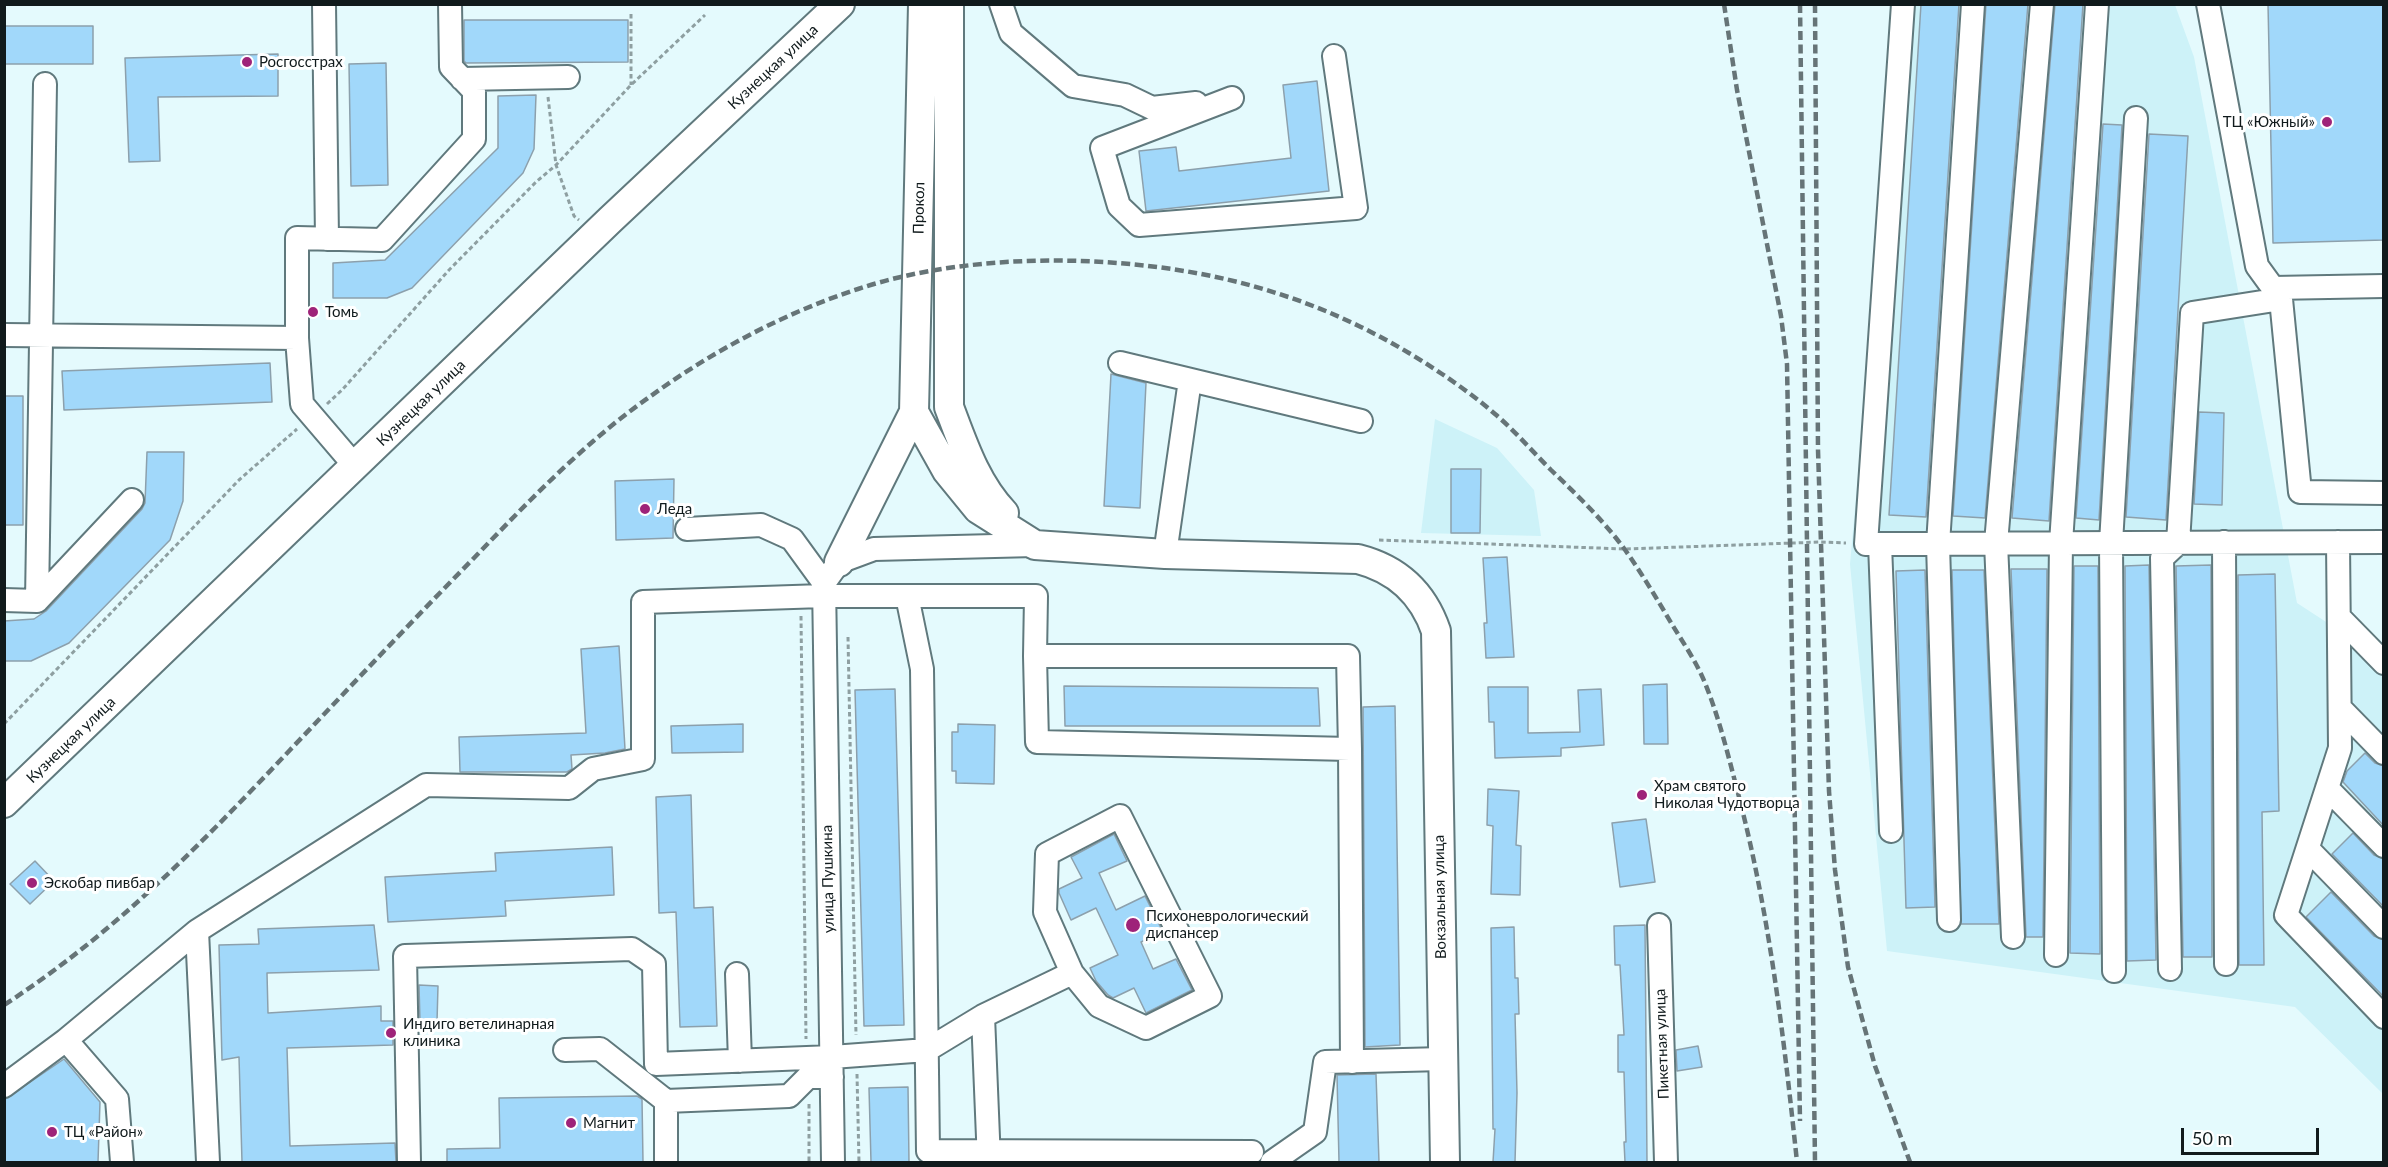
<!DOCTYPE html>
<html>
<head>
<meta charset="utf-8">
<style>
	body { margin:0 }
	#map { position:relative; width:2388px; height:1167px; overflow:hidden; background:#e4fafd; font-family:Lato,sans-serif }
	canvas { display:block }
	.frame { position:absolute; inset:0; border:6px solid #101a1c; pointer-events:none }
	.scale { position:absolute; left:2181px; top:1128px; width:138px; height:27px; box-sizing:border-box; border:3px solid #101a1c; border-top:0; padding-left:8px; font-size:18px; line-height:21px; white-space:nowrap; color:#101a1c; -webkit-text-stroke:4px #fff; paint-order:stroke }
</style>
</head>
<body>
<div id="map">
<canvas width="2388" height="1167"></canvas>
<div class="frame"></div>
<div class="scale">50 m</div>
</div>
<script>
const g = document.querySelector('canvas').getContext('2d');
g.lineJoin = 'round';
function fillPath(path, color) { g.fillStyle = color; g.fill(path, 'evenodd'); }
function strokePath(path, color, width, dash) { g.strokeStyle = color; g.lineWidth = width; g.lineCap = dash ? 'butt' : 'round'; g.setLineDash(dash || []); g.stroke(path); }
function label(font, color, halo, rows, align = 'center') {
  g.font = font + ' Lato,sans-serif'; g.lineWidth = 6; g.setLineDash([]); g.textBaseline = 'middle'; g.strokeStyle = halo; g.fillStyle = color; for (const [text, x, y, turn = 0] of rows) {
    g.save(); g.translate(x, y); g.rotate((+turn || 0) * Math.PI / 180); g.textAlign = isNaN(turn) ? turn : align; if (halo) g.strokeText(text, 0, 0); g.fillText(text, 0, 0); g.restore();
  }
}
const built = new Path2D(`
	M 1900,5 L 2175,5 L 2194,57 L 2297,603 L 2383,659 L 2383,1094 L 2295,1007 L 1887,951 L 1850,564 Z
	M 1435,419 L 1497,448 L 1534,490 L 1541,536 L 1421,533 Z`);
const building = new Path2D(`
	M 1921,4 L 1959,4 L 1926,517 L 1889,515 Z
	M 1986,4 L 2028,4 L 1985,518 L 1953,516 Z
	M 2055,4 L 2083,4 L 2049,521 L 2012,518 Z
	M 2268,4 L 2384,4 L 2384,240 L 2273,243 Z
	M 464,20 L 628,20 L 628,62 L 466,63 L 464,61 Z
	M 4,26 L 93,26 L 93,64 L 4,64 Z
	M 278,54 L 278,96 L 158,97 L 160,161 L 129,162 L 125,58 Z
	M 386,63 L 388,185 L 351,186 L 349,64 Z
	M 1317,81 L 1329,191 L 1146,211 L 1139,151 L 1176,147 L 1179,171 L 1291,158 L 1283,85 Z
	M 536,95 L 534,149 L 523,173 L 412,288 L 387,298 L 333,298 L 333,263 L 385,260 L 498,148 L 498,96 Z
	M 2103,124 L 2122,125 L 2099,520 L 2076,518 Z
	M 2149,134 L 2188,136 L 2166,520 L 2126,517 Z
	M 270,363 L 272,402 L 64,410 L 62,371 Z
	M 1111,374 L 1146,383 L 1140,508 L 1104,506 Z
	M 4,396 L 23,396 L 23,525 L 4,525 Z
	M 2199,412 L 2224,413 L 2222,505 L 2194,504 Z
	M 147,452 L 184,452 L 183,501 L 170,540 L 69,643 L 31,661 L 4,661 L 4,621 L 34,619 L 46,611 L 142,509 L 145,503 Z
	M 1451,469 L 1481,469 L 1480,533 L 1451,533 Z
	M 674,479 L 673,538 L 616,540 L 615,481 Z
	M 1507,557 L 1514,657 L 1486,658 L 1484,623 L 1487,623 L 1483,558 Z
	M 2149,565 L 2156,960 L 2127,961 L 2125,566 Z
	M 2211,565 L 2212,957 L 2183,957 L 2176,566 Z
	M 2074,566 L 2098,566 L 2100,954 L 2070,953 Z
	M 2011,569 L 2047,569 L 2043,937 L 2026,937 Z
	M 1925,570 L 1935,907 L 1906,908 L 1896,571 Z
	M 1952,570 L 1984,570 L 1999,924 L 1961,924 Z
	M 2275,574 L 2279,811 L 2262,812 L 2264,965 L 2239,965 L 2238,575 Z
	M 619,646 L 625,749 L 605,753 L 571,755 L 572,769 L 567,772 L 460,772 L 459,737 L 586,733 L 581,649 Z
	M 1667,684 L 1668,744 L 1644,744 L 1643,685 Z
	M 1064,686 L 1318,688 L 1320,726 L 1065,726 Z
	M 1488,687 L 1528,687 L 1528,733 L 1580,732 L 1578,690 L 1601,689 L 1604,745 L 1561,748 L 1561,756 L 1495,758 L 1494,722 L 1489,722 Z
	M 895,689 L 904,1025 L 864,1026 L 855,690 Z
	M 1395,706 L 1400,1045 L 1365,1047 L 1363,707 Z
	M 743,724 L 743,752 L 672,753 L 671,726 Z
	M 958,724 L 995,725 L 994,784 L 956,783 L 956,771 L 952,771 L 952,732 L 958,732 Z
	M 2365,753 L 2375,763 L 2384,766 L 2384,826 L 2343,782 L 2347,771 Z
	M 1488,789 L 1519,791 L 1516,845 L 1521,846 L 1520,895 L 1491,894 L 1493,826 L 1487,825 Z
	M 691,795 L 694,908 L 713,907 L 717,1026 L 680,1027 L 676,912 L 659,913 L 656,797 Z
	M 1646,819 L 1655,882 L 1620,887 L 1612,823 Z
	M 2353,833 L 2374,855 L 2384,859 L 2384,907 L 2332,854 Z
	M 1114,834 L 1127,861 L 1099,873 L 1116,910 L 1145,896 L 1163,932 L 1141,942 L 1153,969 L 1176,959 L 1192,990 L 1146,1013 L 1134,988 L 1113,998 L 1108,995 L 1096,981 L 1090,968 L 1118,955 L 1096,908 L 1071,920 L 1059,893 L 1059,889 L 1082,878 L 1071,857 Z
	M 612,847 L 614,895 L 505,901 L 506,916 L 388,922 L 385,877 L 496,871 L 495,853 Z
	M 35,861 L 54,881 L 30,904 L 10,884 Z
	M 2331,892 L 2374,936 L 2384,940 L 2384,997 L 2306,917 Z
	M 374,925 L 379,970 L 267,973 L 268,1013 L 381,1006 L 381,1021 L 393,1021 L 393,1045 L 287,1048 L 290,1146 L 395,1143 L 396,1162 L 242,1162 L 239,1057 L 222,1060 L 219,945 L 259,944 L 258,929 Z
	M 1645,925 L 1647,1162 L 1625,1162 L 1624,1142 L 1626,1142 L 1624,1072 L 1618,1072 L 1618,1035 L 1624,1035 L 1620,965 L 1615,965 L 1614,926 Z
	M 1514,927 L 1515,978 L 1518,978 L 1519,1014 L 1515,1014 L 1517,1093 L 1515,1162 L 1493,1162 L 1495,1129 L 1493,1129 L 1491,928 Z
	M 419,985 L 438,986 L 437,1022 L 420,1022 Z
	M 1698,1046 L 1702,1067 L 1677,1071 L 1676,1050 Z
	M 64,1059 L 100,1102 L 98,1162 L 4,1162 L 4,1100 Z
	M 1376,1074 L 1379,1162 L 1339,1162 L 1337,1075 Z
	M 908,1087 L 909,1162 L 871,1162 L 869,1088 Z
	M 637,1096 L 642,1099 L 643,1162 L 447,1162 L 447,1149 L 500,1148 L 499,1098 Z`);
const path = new Path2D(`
	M 631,14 L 631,85
	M 548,97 L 556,165 L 574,216 L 579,220
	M 327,404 L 342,390 L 449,270 L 536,182 L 556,165 L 631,85 L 705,15
	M 1379,540 L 1625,549 L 1821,542 L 1846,543
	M 801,616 L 806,1039
	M 848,637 L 856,1035
	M 4,724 L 239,480 L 297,429
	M 857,1074 L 859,1162
	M 809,1104 L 809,1162`);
const minor = new Path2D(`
	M 324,4 L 327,239
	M 1001,4 L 1011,33 L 1073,86 L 1125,95 L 1152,108 L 1196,103
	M 1903,4 L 1866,544 L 2384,542
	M 2208,4 L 2257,266 L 2281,299 L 2300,492 L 2384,493
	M 462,79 L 568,77
	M 1232,98 L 1102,148 L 1119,206 L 1139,225 L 1356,208 L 1334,56
	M 2273,288 L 2384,286
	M 4,335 L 297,338 L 302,404 L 355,466
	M 297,338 L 297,238 L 382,240 L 474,139 L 474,91 L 451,67 L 450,4
	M 1120,363 L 1361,421
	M 687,529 L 761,525 L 792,539 L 824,583
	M 2224,542 L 2226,964
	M 2338,542 L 2340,748 L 2286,915 L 2384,1017
	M 1880,544 L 1891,831
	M 1165,554 L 1190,380
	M 907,596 L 922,669 L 928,1151 L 1252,1152
	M 4,600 L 37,601 L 132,500
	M 37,601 L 45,84
	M 2339,617 L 2384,663
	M 1035,656 L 1037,742 L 1350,749 L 1352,1062
	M 2340,708 L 2384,753
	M 2327,788 L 2384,846
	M 1120,816 L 1210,996 L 1146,1028 L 1099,1006 L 1072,973 L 1045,912 L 1047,854 Z
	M 2308,849 L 2384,927
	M 1949,920 L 1938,544 L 1973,4
	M 1659,925 L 1666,1162
	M 2013,937 L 1996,543 L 2042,4
	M 2056,955 L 2061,543 L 2097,4
	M 2170,969 L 2162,558 L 2178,543 L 2192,313 L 2281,299
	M 2114,971 L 2111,543 L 2136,118
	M 737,974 L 740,1061
	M 983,1016 L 989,1162
	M 66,1040 L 197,931
	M 565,1050 L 600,1049 L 666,1101 L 789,1096 L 808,1077 L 832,1077
	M 4,1086 L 66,1040 L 117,1099 L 122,1162
	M 666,1101 L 666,1162
	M 208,1162 L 197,931 L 426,785 L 569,788 L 593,769 L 643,759 L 643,602 L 823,596 L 1036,596 L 1035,656 L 1348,656 L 1350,749
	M 409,1162 L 405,956 L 632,949 L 654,964 L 656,1064 L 832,1057 L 927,1050 L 983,1016 L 1072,973
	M 833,1162 L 824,583 L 839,562 L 874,549 L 1035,545
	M 1272,1162 L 1315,1132 L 1325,1062 L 1443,1059`);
const major = new Path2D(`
	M 949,4 L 949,407 C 963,444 976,484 1004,513
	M 914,412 L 947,471 L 978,509 L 1035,545 L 1165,554 L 1358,559 C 1397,569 1423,593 1436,631 L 1445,1162
	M 839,562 L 914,412 L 923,4
	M 4,803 L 610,220 L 840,4`);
const rail = new Path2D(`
	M 1724,4 L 1737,90 L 1781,316 L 1787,364 L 1800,1121
	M 1800,4 L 1815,1162
	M 1815,4 L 1818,450 L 1829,791 L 1835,870 L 1848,967 L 1875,1066 L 1910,1162
	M 4,1005 C 115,933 200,845 290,750 C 351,686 411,622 473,559 C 528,502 583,444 648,398 C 711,352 784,313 858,289 C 980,248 1154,253 1276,293 C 1334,311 1392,340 1442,374 C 1460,386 1479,400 1495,414 C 1515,431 1532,451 1551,470 C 1576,494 1602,519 1623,547 C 1641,572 1657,599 1673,626 C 1684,644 1697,663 1705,683 C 1720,720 1729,759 1739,797 C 1770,917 1784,1039 1797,1162`);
const markers = [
	[247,62,6,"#9e2379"],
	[2327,122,6,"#9e2379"],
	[313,312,6,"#9e2379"],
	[645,509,6,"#9e2379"],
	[1642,795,6,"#9e2379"],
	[32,883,6,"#9e2379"],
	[1133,925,8,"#9e2379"],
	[391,1033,6,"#9e2379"],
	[571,1123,6,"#9e2379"],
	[52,1132,6,"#9e2379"]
];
const poiNames = [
	["Росгосстрах",259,62],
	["ТЦ «Южный»",2315,122,"right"],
	["Томь",325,312],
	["Леда",657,509],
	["Храм святого",1654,786],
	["Николая Чудотворца",1654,803],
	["Эскобар пивбар",44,883],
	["Психоневрологический",1146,916],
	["диспансер",1146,933],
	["Индиго ветелинарная",403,1024],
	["клиника",403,1041],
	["Магнит",583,1123],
	["ТЦ «Район»",64,1132]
];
const streetNames = [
	["Кузнецкая улица",773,67,-43],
	["Прокол",919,208,-89],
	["Кузнецкая улица",421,403,-44],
	["Кузнецкая улица",71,740,-44],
	["улица Пушкина",828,879,-91],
	["Вокзальная улица",1440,897,-91],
	["Пикетная улица",1662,1044,-92]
];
fillPath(built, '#cdf2f8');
fillPath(building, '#a1d8fa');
strokePath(building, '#8ca0ac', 1.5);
strokePath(minor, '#60797d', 26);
strokePath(major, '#60797d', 32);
strokePath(path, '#8e9fa1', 3, [4.5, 3]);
strokePath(minor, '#fff', 22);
strokePath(major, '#fff', 28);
strokePath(rail, '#667477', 4.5, [9, 4.5]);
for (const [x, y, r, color] of markers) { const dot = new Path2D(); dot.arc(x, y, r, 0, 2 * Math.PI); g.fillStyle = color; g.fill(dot); strokePath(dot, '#fff', 2); }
label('15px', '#101a1c', '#fff', poiNames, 'left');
label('15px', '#101a1c', '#fff', streetNames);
</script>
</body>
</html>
